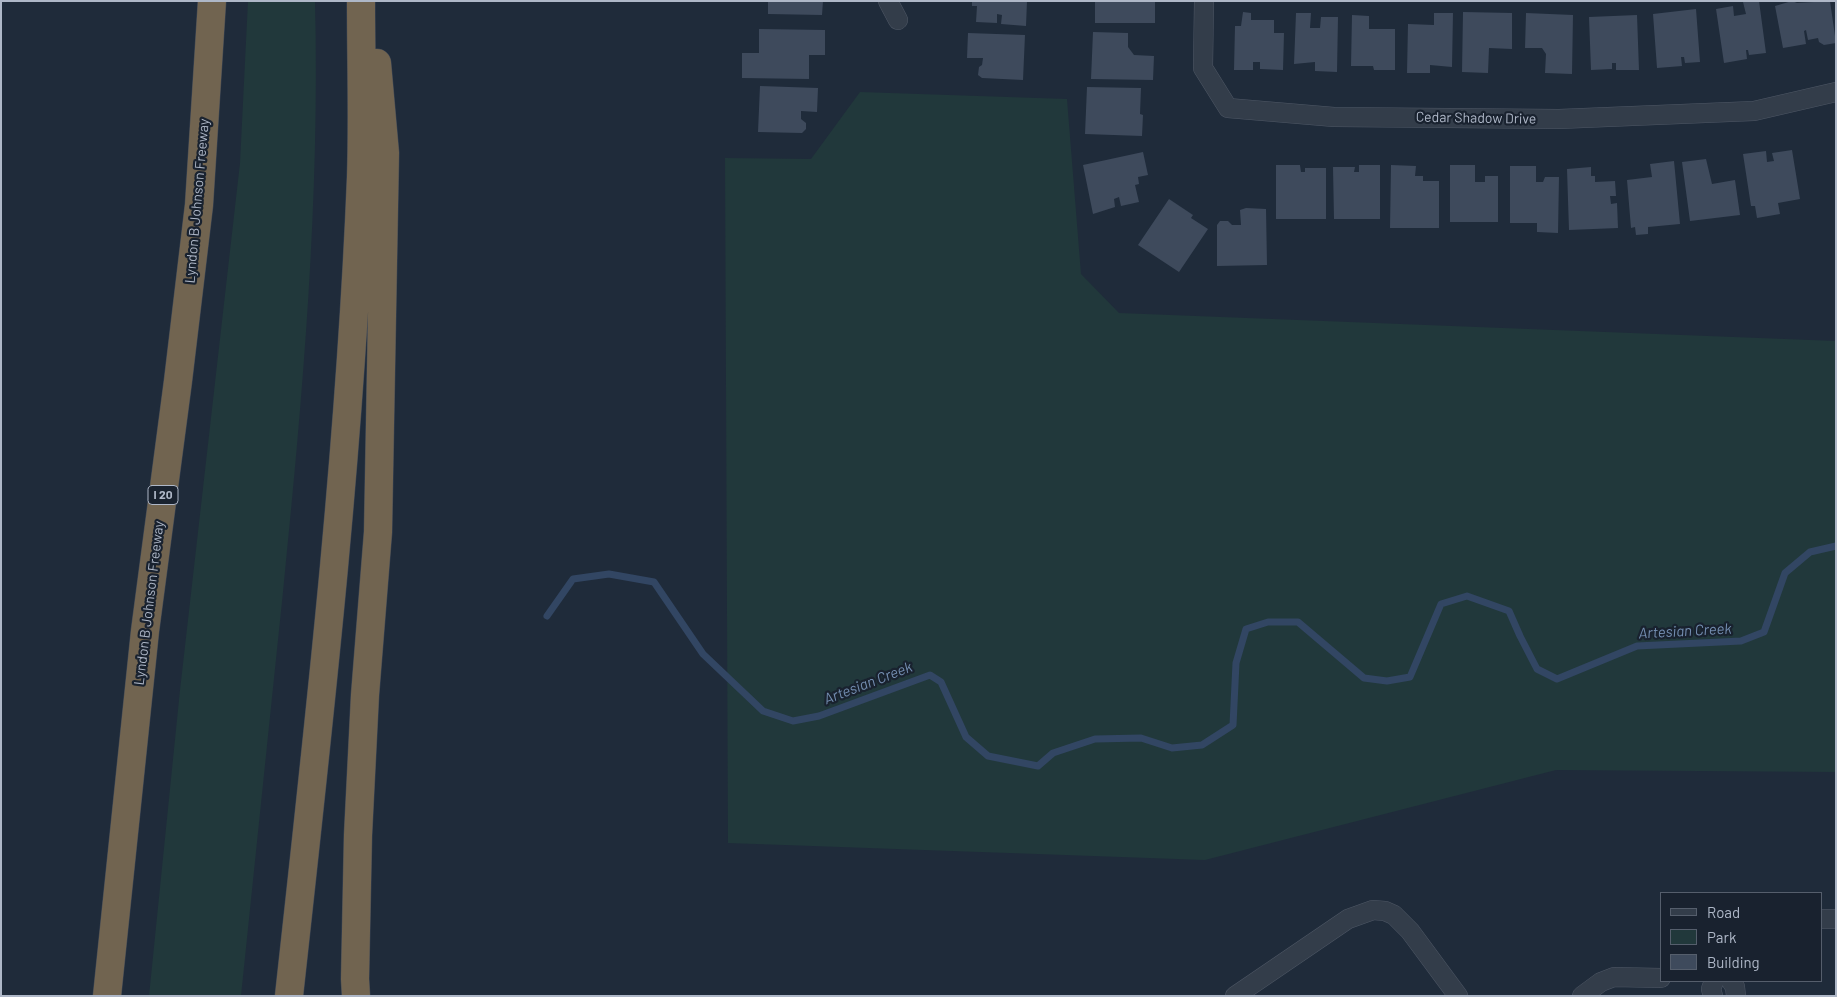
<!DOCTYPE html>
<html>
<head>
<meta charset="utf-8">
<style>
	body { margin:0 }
	#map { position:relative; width:1837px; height:997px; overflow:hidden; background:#1f2b3a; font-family:Barlow,sans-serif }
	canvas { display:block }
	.frame { position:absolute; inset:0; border:2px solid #aeb7c7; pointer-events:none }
	.legend { position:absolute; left:1660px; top:892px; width:162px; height:90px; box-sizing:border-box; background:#19222f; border:1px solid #555e6c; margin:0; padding:6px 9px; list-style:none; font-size:15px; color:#aeb7c7 }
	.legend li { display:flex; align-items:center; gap:10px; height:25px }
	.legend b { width:25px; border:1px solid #555e6c }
</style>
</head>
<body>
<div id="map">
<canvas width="1837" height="997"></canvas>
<div class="frame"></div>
<ul class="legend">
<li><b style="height:6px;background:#333d4a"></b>Road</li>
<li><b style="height:14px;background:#21383b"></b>Park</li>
<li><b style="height:14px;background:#3e4a5c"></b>Building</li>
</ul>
</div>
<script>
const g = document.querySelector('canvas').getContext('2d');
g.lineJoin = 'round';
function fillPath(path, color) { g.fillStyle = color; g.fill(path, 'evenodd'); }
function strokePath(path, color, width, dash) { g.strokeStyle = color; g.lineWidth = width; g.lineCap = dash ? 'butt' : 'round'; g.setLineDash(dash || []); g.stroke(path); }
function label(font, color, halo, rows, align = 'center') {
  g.font = font + ' Barlow,sans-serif'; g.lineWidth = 4.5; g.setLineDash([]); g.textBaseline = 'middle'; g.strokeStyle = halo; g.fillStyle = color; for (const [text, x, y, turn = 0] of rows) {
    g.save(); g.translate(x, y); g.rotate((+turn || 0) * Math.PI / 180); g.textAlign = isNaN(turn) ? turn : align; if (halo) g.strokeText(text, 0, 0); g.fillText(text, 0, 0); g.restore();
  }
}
const green = new Path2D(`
	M 248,1 L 315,1 C 320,199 303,395 283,592 C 269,726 255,861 241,996 L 149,996 L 180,690 L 240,163 Z
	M 860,92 L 1067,99 L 1081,274 L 1119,313 L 1836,341 L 1836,772 L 1556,770 L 1205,860 L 728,843 L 725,158 L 811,159 Z`);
const stream = new Path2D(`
	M 547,616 L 573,579 L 609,574 L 654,582 L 703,654 L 763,711 L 793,721 L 819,716 L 930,675 L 941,682 L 966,737 L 988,756 L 1038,766 L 1053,753 L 1095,739 L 1141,738 L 1172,748 L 1202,745 L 1233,725 L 1236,663 L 1246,629 L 1268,622 L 1298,622 L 1364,678 L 1387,681 L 1410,677 L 1441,604 L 1467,596 L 1509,611 L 1520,636 L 1537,669 L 1557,679 L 1637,646 L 1741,641 L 1764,632 L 1785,573 L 1810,552 L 1836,546`);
const building = new Path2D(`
	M 768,1 L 823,1 L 822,15 L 768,14 Z
	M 972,1 L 1027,1 L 1026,26 L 1001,24 L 1002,15 L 997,14 L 997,23 L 976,22 L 977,6 L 972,6 Z
	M 1095,1 L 1155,1 L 1155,23 L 1095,23 Z
	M 1759,1 L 1766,53 L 1749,55 L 1748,50 L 1746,50 L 1747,59 L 1724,63 L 1716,9 L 1733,6 L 1734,16 L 1746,14 L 1743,2 Z
	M 1792,1 L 1797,3 L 1830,1 L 1836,43 L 1824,45 L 1819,42 L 1818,38 L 1808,40 L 1806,30 L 1804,31 L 1806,44 L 1783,48 L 1775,6 Z
	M 1696,9 L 1700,62 L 1685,63 L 1684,57 L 1681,57 L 1682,66 L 1657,68 L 1653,14 Z
	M 1243,12 L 1251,13 L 1251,20 L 1274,20 L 1274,33 L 1284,33 L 1283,70 L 1260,69 L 1260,62 L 1253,62 L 1253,70 L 1234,70 L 1235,26 L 1241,26 Z
	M 1463,12 L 1512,13 L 1512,49 L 1489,48 L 1488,73 L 1462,72 Z
	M 1296,13 L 1311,13 L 1310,28 L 1320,28 L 1321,17 L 1338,17 L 1337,72 L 1315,71 L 1315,62 L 1294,64 Z
	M 1434,13 L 1453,13 L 1452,67 L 1430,65 L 1430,73 L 1407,73 L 1408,24 L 1434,25 Z
	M 1526,13 L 1573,15 L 1572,74 L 1545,73 L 1546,54 L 1542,48 L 1525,48 Z
	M 1352,15 L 1369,16 L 1369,29 L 1395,29 L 1395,70 L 1374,70 L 1373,66 L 1351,66 Z
	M 1637,15 L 1639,70 L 1616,70 L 1616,63 L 1612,63 L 1612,69 L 1591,70 L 1589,17 Z
	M 759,29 L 825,30 L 825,55 L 809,55 L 809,79 L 742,78 L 742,53 L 759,53 Z
	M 1093,32 L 1128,33 L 1128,47 L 1134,55 L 1154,56 L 1153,80 L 1091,79 Z
	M 968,33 L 1025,35 L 1023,80 L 982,78 L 978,75 L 979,67 L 982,65 L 983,58 L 967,58 Z
	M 760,86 L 818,88 L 817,112 L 801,111 L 801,119 L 806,123 L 806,129 L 802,133 L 758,132 Z
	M 1087,87 L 1141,88 L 1140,114 L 1143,115 L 1142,136 L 1085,134 Z
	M 1792,150 L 1800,199 L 1778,203 L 1780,214 L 1757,218 L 1755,206 L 1751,206 L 1743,154 L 1766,151 L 1767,162 L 1774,161 L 1772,153 Z
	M 1143,152 L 1148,175 L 1138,177 L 1139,184 L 1135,185 L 1139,202 L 1121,206 L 1119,197 L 1114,199 L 1115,207 L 1093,214 L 1083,165 Z
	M 1706,159 L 1712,184 L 1735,180 L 1740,215 L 1690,221 L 1682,162 Z
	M 1674,161 L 1680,224 L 1648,227 L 1648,234 L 1636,235 L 1635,227 L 1631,228 L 1627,180 L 1652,177 L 1650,164 Z
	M 1276,165 L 1300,165 L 1301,172 L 1305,172 L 1305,168 L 1326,168 L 1326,219 L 1276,219 Z
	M 1359,165 L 1380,165 L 1380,219 L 1334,219 L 1333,167 L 1355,167 L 1354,172 L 1359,172 Z
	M 1391,165 L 1416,166 L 1415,176 L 1423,176 L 1423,181 L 1439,181 L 1439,228 L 1390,228 Z
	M 1450,165 L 1475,165 L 1475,182 L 1485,182 L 1485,176 L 1498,176 L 1498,222 L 1450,222 Z
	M 1510,166 L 1536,166 L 1536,182 L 1543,182 L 1545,177 L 1559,177 L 1558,233 L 1537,232 L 1537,223 L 1510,223 Z
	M 1591,167 L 1591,176 L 1595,176 L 1595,182 L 1615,181 L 1616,196 L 1610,196 L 1611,204 L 1617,203 L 1618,228 L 1569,230 L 1567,169 Z
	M 1169,199 L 1193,215 L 1191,218 L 1208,229 L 1179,272 L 1138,245 Z
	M 1246,208 L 1266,209 L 1267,265 L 1217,266 L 1217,225 L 1220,221 L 1228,221 L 1232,225 L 1241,225 L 1240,210 Z`);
const minor = new Path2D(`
	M 888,1 L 898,20
	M 1204,1 L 1203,68 L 1228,108 L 1334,117 L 1559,119 L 1754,111 L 1836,92
	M 1821,919 L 1836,919
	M 1731,981 L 1735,987 L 1736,996
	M 1235,996 L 1348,919 L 1373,910 L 1385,911 L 1394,915 L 1410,931 L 1458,996
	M 1582,996 L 1601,982 L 1614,977 L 1661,978
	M 1713,996 L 1711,989 L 1714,981`);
const motorway = new Path2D(`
	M 107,996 L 145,631 L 178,381 L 199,205 L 212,1
	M 289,996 C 319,723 350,451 361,177 C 363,118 361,60 361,1
	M 356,996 L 355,979 L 358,835 L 365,695 L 378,532 L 385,153 L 377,63`);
const shields = [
	[163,495,30]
];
const shieldNames = [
	["I 20",163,495]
];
const streetNames = [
	["Cedar Shadow Drive",1476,118,1],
	["Lyndon B Johnson Freeway",197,201,-85],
	["Lyndon B Johnson Freeway",149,603,-83]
];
const waterNames = [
	["Artesian Creek",1685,631,-3],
	["Artesian Creek",868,683,-21]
];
fillPath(green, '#21383b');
strokePath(stream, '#324663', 7);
fillPath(building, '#3e4a5c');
strokePath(minor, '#4e5765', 20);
strokePath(motorway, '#3e4755', 29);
strokePath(minor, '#333d4a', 19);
strokePath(motorway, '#716450', 28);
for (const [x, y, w] of shields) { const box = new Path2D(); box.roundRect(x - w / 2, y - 9.5, w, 19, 4); g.fillStyle = '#19222f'; g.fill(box); strokePath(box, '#aeb7c7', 1); }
label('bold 12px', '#aeb7c7', null, shieldNames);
label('14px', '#aeb7c7', '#19222f', streetNames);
label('italic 15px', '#748eb1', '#19222f', waterNames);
</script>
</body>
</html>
